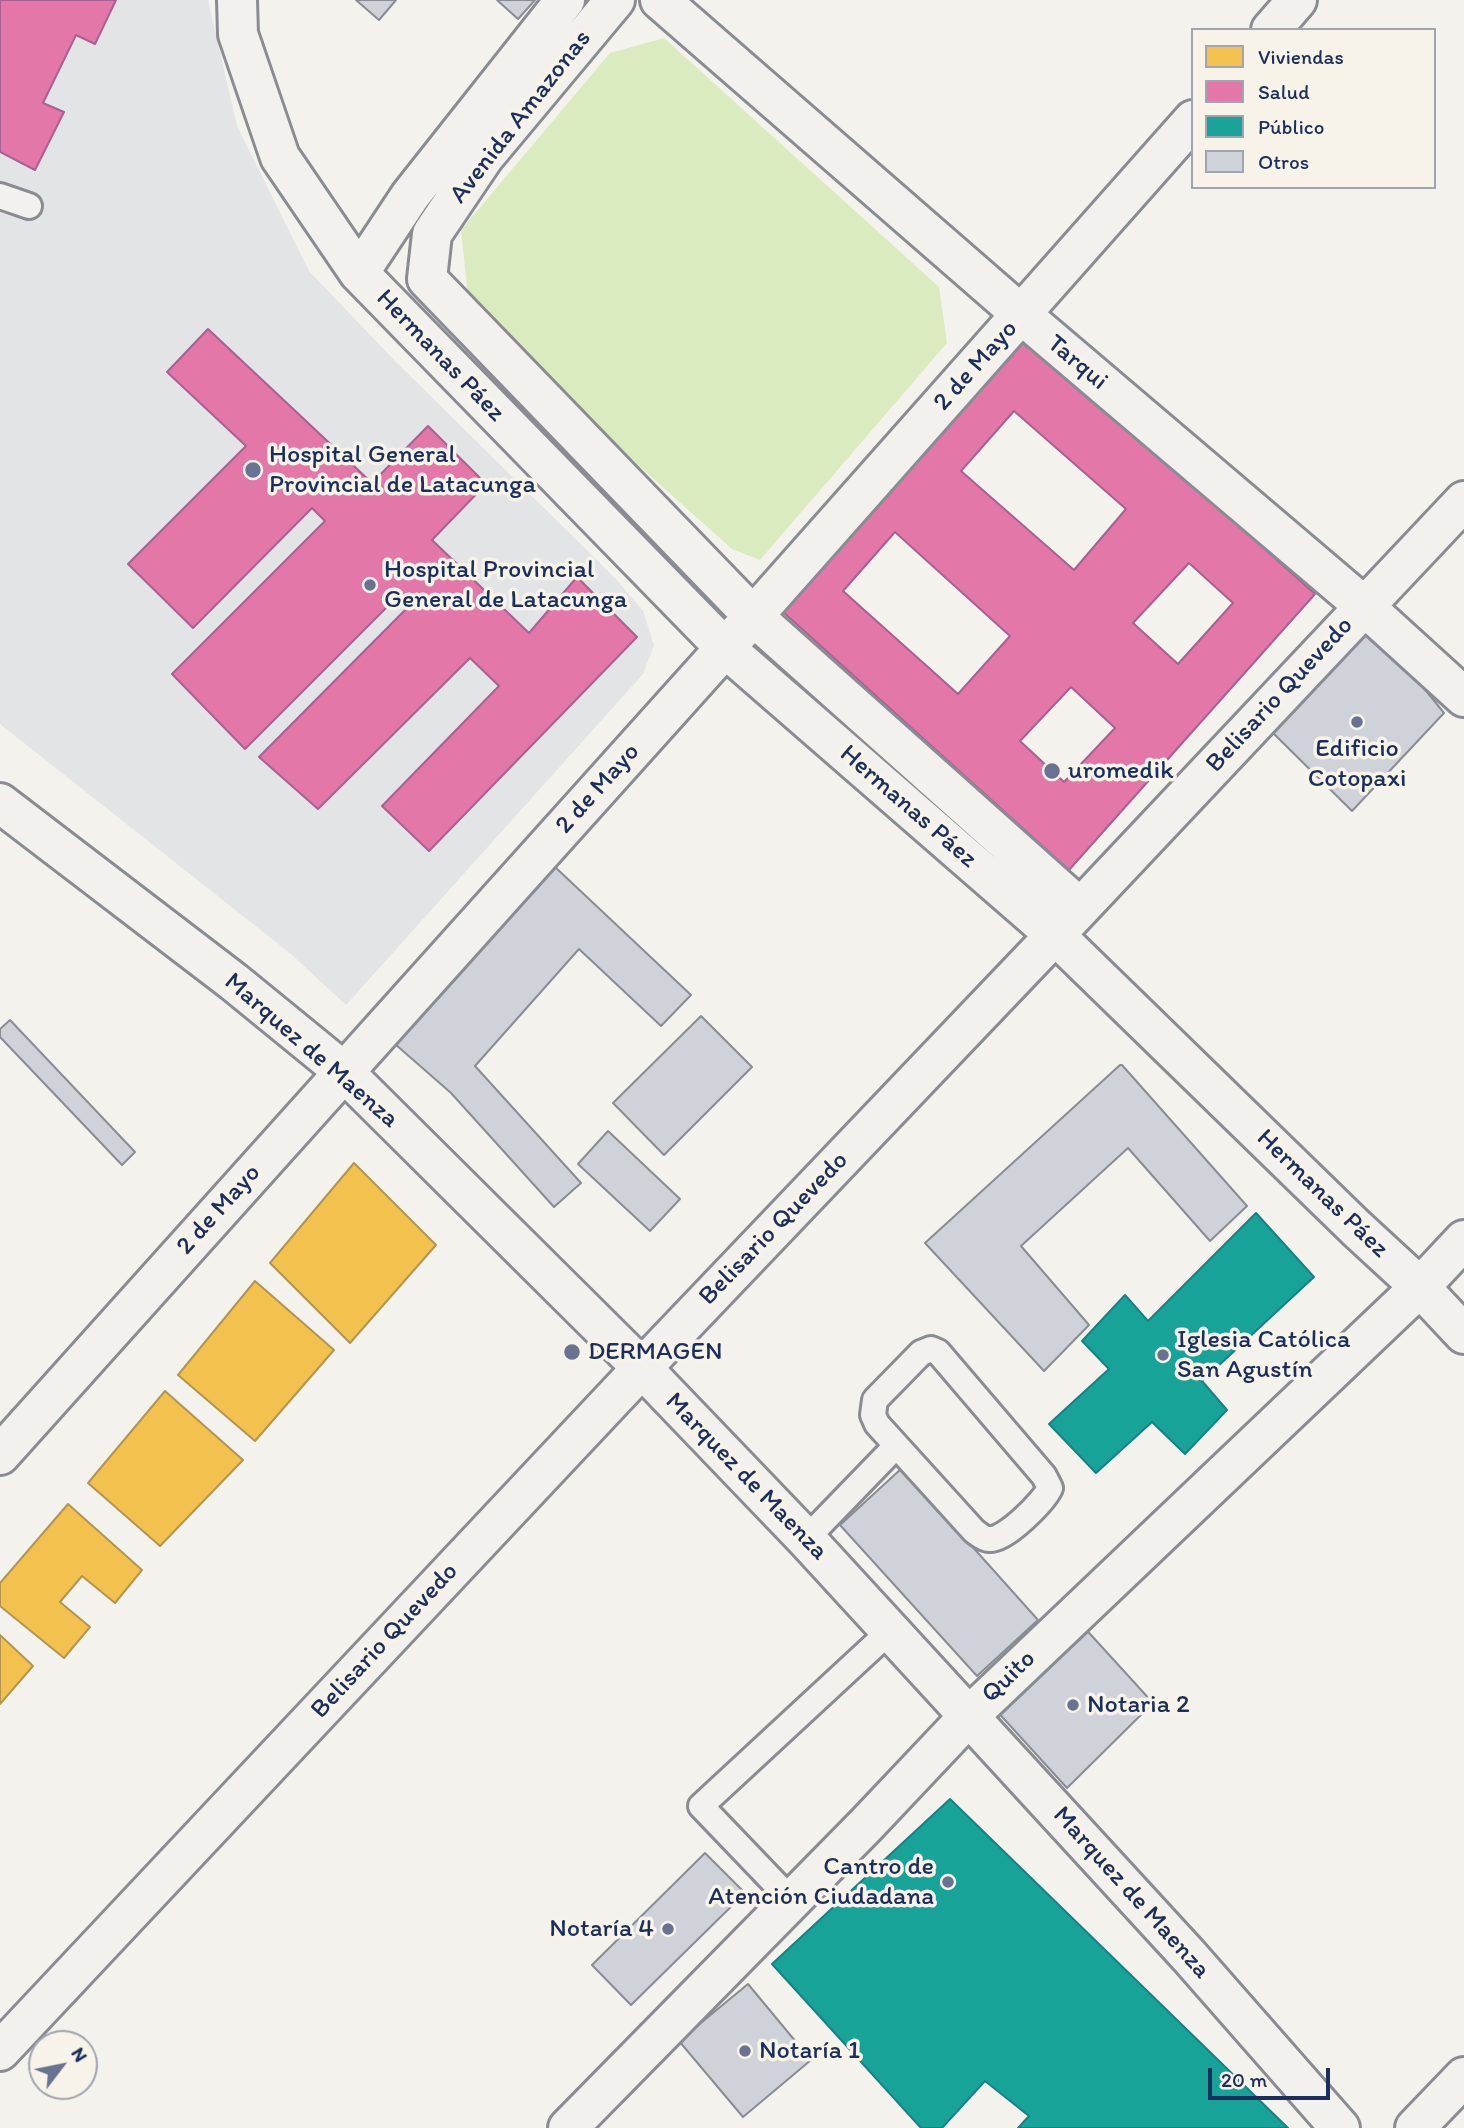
<!DOCTYPE html>
<html>
<head>
<meta charset="utf-8">
<style>
	body { margin:0 }
	#map { position:relative; width:1464px; height:2128px; overflow:hidden; background:#f4f2ec; font-family:Itim,sans-serif }
	canvas { display:block }
	.legend { position:absolute; left:1191px; top:28px; width:245px; height:161px; box-sizing:border-box; background:#f7f3e8; border:2px solid #9fa5b1; margin:0; padding:9px 12px; list-style:none; font-size:21px; color:#1b2f5e }
	.legend li { display:flex; align-items:center; gap:14px; height:35px }
	.legend b { width:35px; border:2px solid #9fa5b1 }
	.north { position:absolute; left:28px; top:2030px; width:70px; height:70px; box-sizing:border-box; background:#f7f3e8; border:2px solid #9fa5b1; border-radius:50%; rotate:58deg; font-size:19px; font-weight:700; line-height:28px; text-align:center; color:#1b2f5e }
	.north::after { content:''; display:block; margin:auto; width:24px; height:32px; background:#677390; clip-path:polygon(50% 0,100% 100%,50% 72%,0 100%) }
	.scale { position:absolute; left:1208px; top:2068px; width:122px; height:32px; box-sizing:border-box; border:4px solid #1b2f5e; border-top:0; padding-left:9px; font-size:21px; line-height:24px; white-space:nowrap; color:#1b2f5e; -webkit-text-stroke:5px #f7f3e8; paint-order:stroke }
</style>
</head>
<body>
<div id="map">
<canvas width="1464" height="2128"></canvas>
<ul class="legend">
<li><b style="height:19px;background:#f2c14e"></b>Viviendas</li>
<li><b style="height:19px;background:#e377a8"></b>Salud</li>
<li><b style="height:19px;background:#17a398"></b>Público</li>
<li><b style="height:19px;background:#cfd3d9"></b>Otros</li>
</ul>
<div class="north">N</div>
<div class="scale">20 m</div>
</div>
<script>
const g = document.querySelector('canvas').getContext('2d');
g.lineJoin = 'round';
function fillPath(path, color) { g.fillStyle = color; g.fill(path, 'evenodd'); }
function strokePath(path, color, width, dash) { g.strokeStyle = color; g.lineWidth = width; g.lineCap = dash ? 'butt' : 'round'; g.setLineDash(dash || []); g.stroke(path); }
function label(font, color, halo, rows, align = 'center') {
  g.font = font + ' Itim,sans-serif'; g.lineWidth = 7; g.setLineDash([]); g.textBaseline = 'middle'; g.strokeStyle = halo; g.fillStyle = color; for (const [text, x, y, turn = 0] of rows) {
    g.save(); g.translate(x, y); g.rotate((+turn || 0) * Math.PI / 180); g.textAlign = isNaN(turn) ? turn : align; if (halo) g.strokeText(text, 0, 0); g.fillText(text, 0, 0); g.restore();
  }
}
const built = new Path2D(`
	M 0,0 L 208,0 L 237,126 L 309,271 L 394,360 L 616,579 L 643,611 L 654,645 L 643,674 L 346,1005 L 291,954 L 0,724 Z`);
const green = new Path2D(`
	M 664,38 L 939,287 L 947,343 L 760,560 L 732,549 L 470,315 L 461,230 L 610,53 Z`);
const homes = new Path2D(`
	M 354,1163 L 436,1245 L 350,1343 L 270,1263 Z
	M 255,1281 L 334,1350 L 255,1441 L 178,1375 Z
	M 165,1391 L 243,1460 L 160,1546 L 88,1483 Z
	M 68,1504 L 142,1570 L 115,1603 L 82,1576 L 60,1602 L 90,1627 L 64,1658 L 0,1606 L 0,1583 Z
	M 0,1635 L 33,1666 L 0,1704 Z`);
const health = new Path2D(`
	M 0,0 L 116,0 L 95,44 L 76,35 L 43,103 L 64,112 L 35,170 L 0,152 Z
	M 208,329 L 372,483 L 428,426 L 486,484 L 432,540 L 529,633 L 577,577 L 637,637 L 429,851 L 382,806 L 499,686 L 470,658 L 318,809 L 259,757 L 412,603 L 401,593 L 245,749 L 172,674 L 325,521 L 312,508 L 193,628 L 128,564 L 246,446 L 167,372 Z
	M 1027,336 L 1315,594 L 1069,870 L 782,611 ZM 1014,411 L 1126,509 L 1074,570 L 961,471 ZM 895,532 L 1010,636 L 958,694 L 843,591 ZM 1189,563 L 1233,603 L 1178,664 L 1133,623 ZM 1071,687 L 1115,728 L 1064,782 L 1020,741 Z`);
const public = new Path2D(`
	M 1256,1213 L 1314,1277 L 1202,1381 L 1227,1410 L 1185,1454 L 1152,1422 L 1096,1473 L 1049,1424 L 1109,1369 L 1082,1341 L 1125,1295 L 1148,1321 Z
	M 950,1799 L 1288,2128 L 1018,2128 L 1029,2116 L 985,2081 L 942,2128 L 921,2128 L 772,1964 Z`);
const building = new Path2D(`
	M 356,0 L 396,0 L 379,20 Z
	M 497,0 L 535,0 L 518,19 Z
	M 1361,620 L 1394,651 L 1444,713 L 1352,811 L 1271,731 Z
	M 555,867 L 691,995 L 661,1026 L 579,949 L 475,1066 L 581,1183 L 554,1207 L 451,1093 L 395,1044 L 549,871 Z
	M 701,1016 L 752,1067 L 664,1155 L 613,1103 Z
	M 10,1020 L 135,1152 L 122,1165 L 0,1037 L 0,1029 Z
	M 1120,1065 L 1122,1065 L 1247,1206 L 1210,1241 L 1128,1148 L 1021,1246 L 1089,1325 L 1044,1371 L 925,1243 Z
	M 608,1131 L 680,1199 L 650,1231 L 578,1164 Z
	M 902,1468 L 1038,1620 L 977,1676 L 840,1525 Z
	M 1081,1624 L 1153,1703 L 1067,1788 L 994,1708 Z
	M 705,1853 L 745,1893 L 631,2005 L 592,1965 Z
	M 748,1984 L 811,2060 L 743,2117 L 679,2041 Z`);
const service = new Path2D(`
	M 0,196 L 29,206
	M 931,1349 L 938,1352 L 1044,1476 L 1050,1488 C 1044,1501 1005,1541 989,1539 C 984,1539 978,1534 974,1531 L 877,1424 L 873,1415 L 875,1400 L 921,1353 Z
	M 806,1539 L 896,1446
	M 792,1901 L 701,1806 L 890,1631`);
const minor = new Path2D(`
	M 237,0 L 238,34 L 280,157 L 359,273 L 725,648 L 1055,935 L 1356,1228 L 1420,1287 L 1464,1334
	M 615,0 L 484,157 L 432,234 L 427,279 L 753,616 L 1080,908
	M 660,0 L 1022,315 L 1364,606 L 1464,697
	M 1271,30 L 1297,0
	M 359,273 L 410,196 L 565,0
	M 0,1455 L 725,648 L 1193,120
	M 0,2051 L 642,1368 L 1055,935 L 1464,501
	M 568,2128 L 867,1824 L 969,1716 L 1420,1287 L 1464,1240
	M 1415,2128 L 1464,2077`);
const tertiary = new Path2D(`
	M 0,803 L 234,982 L 343,1071 L 642,1368 L 806,1539 L 1189,1956 L 1340,2128`);
const markers = [
	[253,470,9,"#677390"],
	[370,585,7,"#677390"],
	[1357,722,7,"#677390"],
	[1052,771,9,"#677390"],
	[572,1352,9,"#677390"],
	[1163,1355,7,"#677390"],
	[1073,1705,7,"#677390"],
	[948,1882,7,"#677390"],
	[668,1929,7,"#677390"],
	[745,2051,7,"#677390"]
];
const streetNames = [
	["Avenida Amazonas",521,117,-52],
	["Hermanas Páez",440,356,46],
	["Tarqui",1077,363,40],
	["2 de Mayo",976,366,-48],
	["Belisario Quevedo",1280,695,-47],
	["2 de Mayo",598,789,-48],
	["Hermanas Páez",908,807,41],
	["Marquez de Maenza",311,1051,41],
	["Hermanas Páez",1322,1194,44],
	["2 de Mayo",219,1210,-48],
	["Belisario Quevedo",774,1229,-46],
	["Marquez de Maenza",746,1477,46],
	["Belisario Quevedo",385,1641,-47],
	["Quito",1009,1677,-44],
	["Marquez de Maenza",1131,1893,48]
];
const poiNames = [
	["Hospital General",269,455],
	["Provincial de Latacunga",269,485],
	["Hospital Provincial",384,570],
	["General de Latacunga",384,600],
	["Edificio",1357,749,"center"],
	["Cotopaxi",1357,779,"center"],
	["uromedik",1068,771],
	["Iglesia Católica",1177,1340],
	["San Agustín",1177,1370],
	["DERMAGEN",588,1352],
	["Notaria 2",1087,1705],
	["Cantro de",934,1867,"right"],
	["Atención Ciudadana",934,1897,"right"],
	["Notaría 4",654,1929,"right"],
	["Notaría 1",759,2051]
];
fillPath(built, '#e2e4e5');
fillPath(green, '#dbebc0');
fillPath(homes, '#f2c14e');
strokePath(homes, '#b29553', 2);
fillPath(health, '#e377a8');
strokePath(health, '#a76192', 2);
fillPath(public, '#17a398');
strokePath(public, '#188087', 2);
fillPath(building, '#cfd3d9');
strokePath(building, '#898c92', 2);
strokePath(service, '#898c92', 30);
strokePath(minor, '#898c92', 44);
strokePath(tertiary, '#898c92', 44);
strokePath(service, '#f2f1ed', 24);
strokePath(minor, '#f2f1ed', 38);
strokePath(tertiary, '#f2f1ed', 38);
for (const [x, y, r, color] of markers) { const dot = new Path2D(); dot.arc(x, y, r, 0, 2 * Math.PI); g.fillStyle = color; g.fill(dot); strokePath(dot, '#f7f3e8', 2.5); }
label('26px', '#1b2f5e', '#f7f3e8', streetNames);
label('26px', '#1b2f5e', '#f7f3e8', poiNames, 'left');
</script>
</body>
</html>
